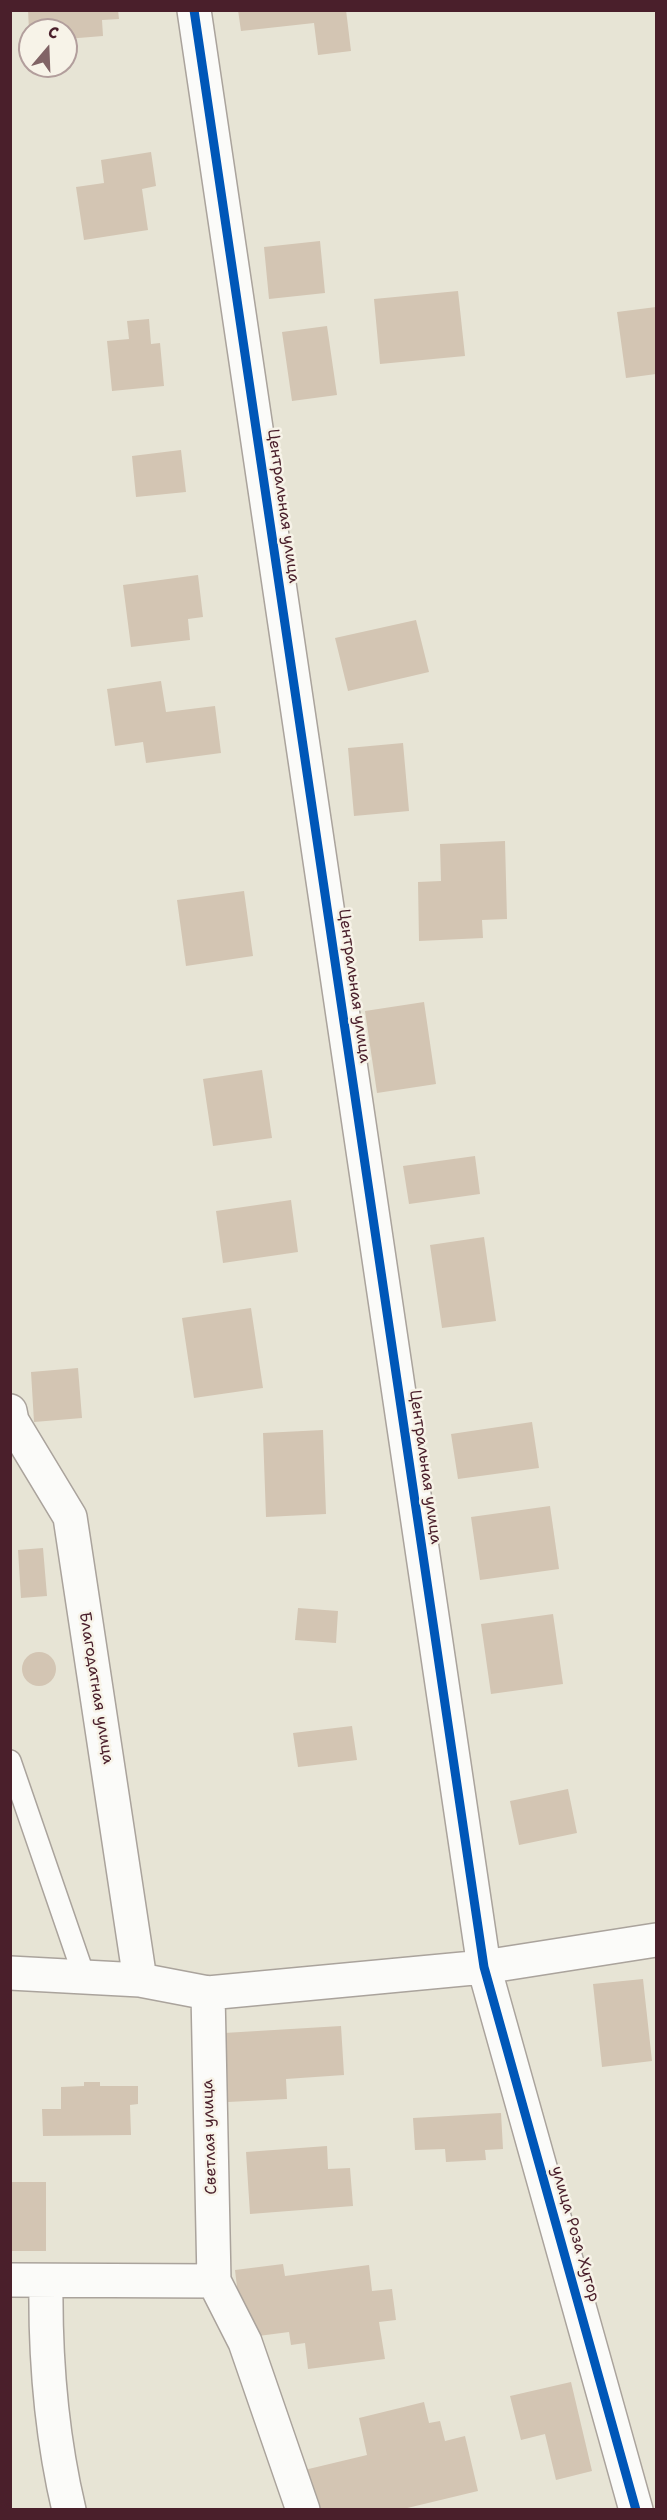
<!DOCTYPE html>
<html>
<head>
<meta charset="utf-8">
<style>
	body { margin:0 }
	#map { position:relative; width:667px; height:2520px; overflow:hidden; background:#e7e4d5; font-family:"Shantell Sans",sans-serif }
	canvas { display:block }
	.frame { position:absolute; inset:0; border:12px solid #4a1f2b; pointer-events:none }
	.north { position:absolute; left:18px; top:18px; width:60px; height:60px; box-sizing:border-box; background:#f7f3e8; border:2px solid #b29e9c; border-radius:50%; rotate:19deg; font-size:16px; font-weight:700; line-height:24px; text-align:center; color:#4a1f2b }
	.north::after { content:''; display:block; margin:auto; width:21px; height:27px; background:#816466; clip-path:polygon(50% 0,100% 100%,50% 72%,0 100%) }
</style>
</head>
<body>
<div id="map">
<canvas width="667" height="2520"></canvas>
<div class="frame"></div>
<div class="north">С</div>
</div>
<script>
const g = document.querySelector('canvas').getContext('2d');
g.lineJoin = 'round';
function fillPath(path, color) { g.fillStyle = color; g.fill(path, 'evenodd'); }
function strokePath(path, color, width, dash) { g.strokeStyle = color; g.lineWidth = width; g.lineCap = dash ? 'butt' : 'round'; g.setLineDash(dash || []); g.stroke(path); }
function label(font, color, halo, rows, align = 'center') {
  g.font = font + ' "Shantell Sans",sans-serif'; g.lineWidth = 5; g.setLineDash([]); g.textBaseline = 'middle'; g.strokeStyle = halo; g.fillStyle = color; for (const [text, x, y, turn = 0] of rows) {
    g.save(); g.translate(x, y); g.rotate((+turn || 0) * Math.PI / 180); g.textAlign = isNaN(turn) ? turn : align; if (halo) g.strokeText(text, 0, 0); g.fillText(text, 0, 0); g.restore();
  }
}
const building = new Path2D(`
	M 28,10 L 118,10 L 119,19 L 102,20 L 103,36 L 66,39 L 66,30 L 29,30 Z
	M 238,10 L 346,10 L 351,51 L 318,55 L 314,23 L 241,31 Z
	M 151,152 L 156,186 L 142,189 L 148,230 L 84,240 L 76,187 L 104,183 L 101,160 Z
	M 320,241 L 325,293 L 269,299 L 264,247 Z
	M 458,291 L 465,356 L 380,364 L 374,299 Z
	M 656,307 L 656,374 L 626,378 L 617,312 Z
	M 149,319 L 151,344 L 160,343 L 164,386 L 112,391 L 107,341 L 129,339 L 127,321 Z
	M 327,326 L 337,395 L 292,401 L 282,332 Z
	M 181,450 L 186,492 L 136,497 L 132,456 Z
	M 198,575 L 203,617 L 188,619 L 190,640 L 131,647 L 123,585 Z
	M 416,620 L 429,672 L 348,691 L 335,638 Z
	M 161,681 L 166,712 L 215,706 L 221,753 L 146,763 L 143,742 L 115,746 L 107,689 Z
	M 403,743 L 409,811 L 354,816 L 348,748 Z
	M 505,841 L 507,919 L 482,920 L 483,938 L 419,941 L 418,882 L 441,881 L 440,844 Z
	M 244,891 L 253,956 L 186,966 L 177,900 Z
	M 424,1002 L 436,1084 L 377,1093 L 365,1011 Z
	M 262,1070 L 272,1138 L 213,1146 L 203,1079 Z
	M 475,1156 L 480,1194 L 409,1204 L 403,1166 Z
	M 291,1200 L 298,1252 L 223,1263 L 216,1211 Z
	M 484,1237 L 496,1321 L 442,1328 L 430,1245 Z
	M 251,1308 L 263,1388 L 194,1398 L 182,1318 Z
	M 78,1368 L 82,1418 L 34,1422 L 31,1372 Z
	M 532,1422 L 539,1468 L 458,1479 L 451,1434 Z
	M 323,1430 L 326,1514 L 266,1517 L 263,1433 Z
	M 550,1506 L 559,1569 L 480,1580 L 471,1517 Z
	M 43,1548 L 47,1596 L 21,1598 L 18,1550 Z
	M 298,1608 L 338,1611 L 336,1643 L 295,1640 Z
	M 553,1614 L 563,1684 L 491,1694 L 481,1624 Z
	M22 1669a17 17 0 1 1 34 0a17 17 0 1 1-34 0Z
	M 352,1726 L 357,1760 L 298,1767 L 293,1733 Z
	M 568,1789 L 577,1833 L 519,1845 L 510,1801 Z
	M 643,1979 L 652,2061 L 602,2067 L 593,1984 Z
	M 341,2026 L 344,2075 L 286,2079 L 287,2099 L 228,2102 L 224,2033 Z
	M 84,2082 L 100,2082 L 100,2086 L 138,2086 L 138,2104 L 130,2105 L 131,2135 L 43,2136 L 42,2109 L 61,2109 L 61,2087 L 84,2086 Z
	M 501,2113 L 503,2149 L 485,2150 L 486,2160 L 446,2162 L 445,2149 L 415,2150 L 413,2118 Z
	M 327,2146 L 328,2169 L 350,2168 L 353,2206 L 250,2214 L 246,2152 Z
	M 10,2182 L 46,2182 L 46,2251 L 10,2251 Z
	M 283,2264 L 285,2276 L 369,2265 L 372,2291 L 392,2289 L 396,2320 L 379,2322 L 385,2359 L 308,2369 L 305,2343 L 291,2345 L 289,2332 L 243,2338 L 235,2270 Z
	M 571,2382 L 592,2471 L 556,2480 L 545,2434 L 521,2440 L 510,2396 Z
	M 424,2402 L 429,2423 L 440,2421 L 445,2441 L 465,2436 L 478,2491 L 399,2510 L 305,2510 L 296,2472 L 367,2455 L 359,2418 Z`);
const service = new Path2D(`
	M 10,1761 L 84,1976`);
const minor = new Path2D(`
	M 194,10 L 484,1967 L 636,2510
	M 10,1411 L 12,1421 L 70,1517 L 140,1980
	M 10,1973 L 140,1980 L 208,1993 L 484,1967 L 656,1940
	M 208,1993 L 214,2281 L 245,2342 L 303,2510
	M 10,2280 L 214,2281
	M 46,2281 C 45,2358 51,2434 69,2510`);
const cycleway = new Path2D(`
	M 194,10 L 484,1967 L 636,2510`);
const streetNames = [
	["Центральная улица",283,506,82],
	["Центральная улица",354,986,82],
	["Центральная улица",425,1467,82],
	["Благодатная улица",96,1688,81],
	["Светлая улица",210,2137,-92],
	["улица Роза Хутор",575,2234,74]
];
fillPath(building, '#d3c5b3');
strokePath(service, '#aaa39c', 24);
strokePath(minor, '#aaa39c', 36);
strokePath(service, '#fbfbf9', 21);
strokePath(minor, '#fbfbf9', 33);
strokePath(cycleway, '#0057b8', 9);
label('16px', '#4a1f2b', '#f7f3e8', streetNames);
</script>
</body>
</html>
